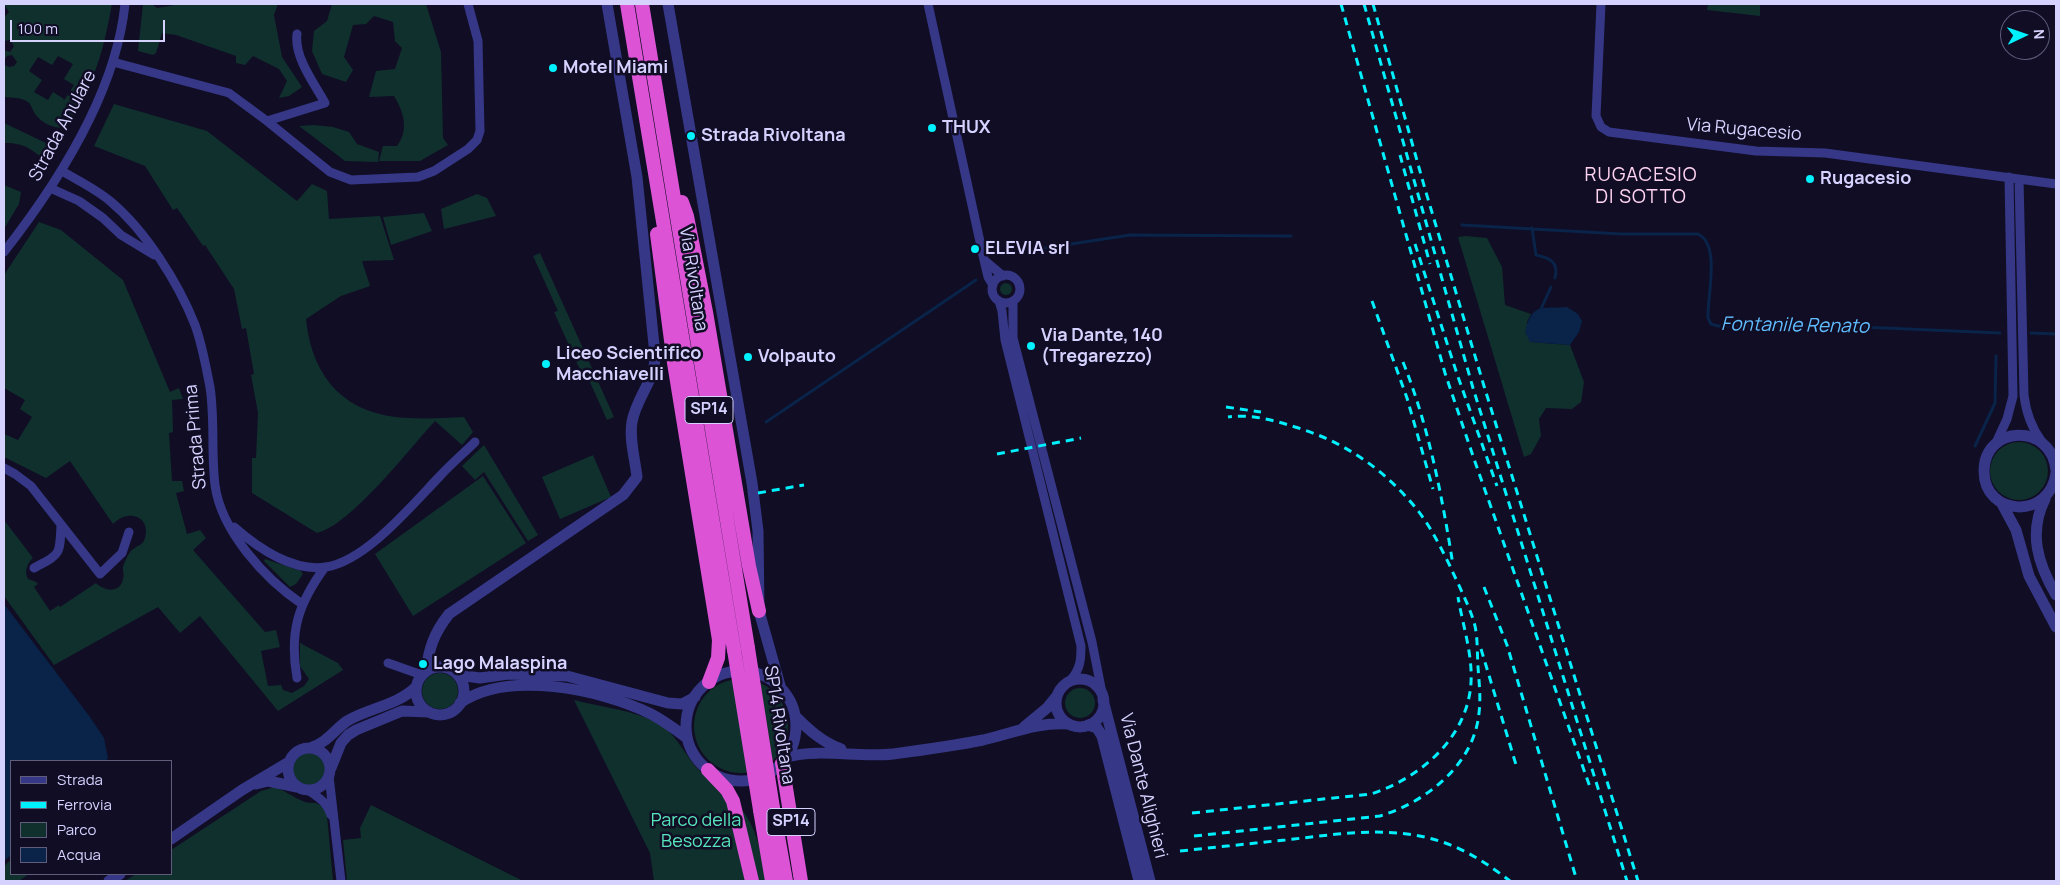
<!DOCTYPE html>
<html>
<head>
<meta charset="utf-8">
<style>
	body { margin:0 }
	#map { position:relative; width:2060px; height:885px; overflow:hidden; background:#100d25; font-family:Manrope,sans-serif }
	canvas { display:block }
	.frame { position:absolute; inset:0; border:5px solid #d5d2ff; pointer-events:none }
	.legend { position:absolute; left:10px; top:760px; width:162px; height:115px; box-sizing:border-box; background:#100d25; border:1px solid #5f5c7c; margin:0; padding:6px 9px; list-style:none; font-size:15px; color:#d5d2ff }
	.legend li { display:flex; align-items:center; gap:10px; height:25px }
	.legend b { width:25px; border:1px solid #5f5c7c }
	.north { position:absolute; left:2000px; top:10px; width:50px; height:50px; box-sizing:border-box; background:#100d25; border:1px solid #5f5c7c; border-radius:50%; rotate:87deg; font-size:14px; font-weight:700; line-height:20px; text-align:center; color:#d5d2ff }
	.north::after { content:''; display:block; margin:auto; width:18px; height:22px; background:#00f0fd; clip-path:polygon(50% 0,100% 100%,50% 72%,0 100%) }
	.scale { position:absolute; left:10px; top:20px; width:155px; height:22px; box-sizing:border-box; border:2px solid #d5d2ff; border-top:0; padding-left:6px; font-size:15px; line-height:18px; white-space:nowrap; color:#d5d2ff; -webkit-text-stroke:4px #100d25; paint-order:stroke }
</style>
</head>
<body>
<div id="map">
<canvas width="2060" height="885"></canvas>
<div class="frame"></div>
<ul class="legend">
<li><b style="height:6px;background:#363787"></b>Strada</li>
<li><b style="height:6px;background:#00f0fd"></b>Ferrovia</li>
<li><b style="height:14px;background:#10302d"></b>Parco</li>
<li><b style="height:14px;background:#092349"></b>Acqua</li>
</ul>
<div class="north">N</div>
<div class="scale">100 m</div>
</div>
<script>
const g = document.querySelector('canvas').getContext('2d');
g.lineJoin = 'round';
function fillPath(path, color) { g.fillStyle = color; g.fill(path, 'evenodd'); }
function strokePath(path, color, width, dash) { g.strokeStyle = color; g.lineWidth = width; g.lineCap = dash ? 'butt' : 'round'; g.setLineDash(dash || []); g.stroke(path); }
function label(font, color, halo, rows, align = 'center') {
  g.font = font + ' Manrope,sans-serif'; g.lineWidth = 5; g.setLineDash([]); g.textBaseline = 'middle'; g.strokeStyle = halo; g.fillStyle = color; for (const [text, x, y, turn = 0] of rows) {
    g.save(); g.translate(x, y); g.rotate((+turn || 0) * Math.PI / 180); g.textAlign = isNaN(turn) ? turn : align; if (halo) g.strokeText(text, 0, 0); g.fillText(text, 0, 0); g.restore();
  }
}
const green = new Path2D(`
	M 4,4 L 112,4 C 104,47 98,72 76,111 L 62,103 L 76,112 L 66,128 C 54,128 44,125 36,115 C 33,111 31,104 28,102 C 22,97 11,98 4,97 L 4,50 L 10,52 L 14,46 L 10,40 L 4,41 L 4,17 L 9,12 ZM 12,55 L 17,62 L 14,66 L 9,67 L 5,65 L 4,60 L 7,56 ZM 58,56 L 73,64 L 64,79 L 74,85 L 63,102 L 64,99 L 53,92 L 48,100 L 34,92 L 42,80 L 29,71 L 38,57 L 52,65 Z
	M 143,4 L 152,4 L 157,8 L 181,4 L 278,4 L 274,15 L 282,57 L 302,87 L 289,96 L 279,98 L 287,81 L 279,69 L 253,56 L 245,65 L 236,63 L 236,56 L 176,35 L 162,33 L 156,53 L 153,55 L 138,51 Z
	M 332,4 L 426,4 L 441,52 L 443,138 L 448,145 L 420,161 L 379,161 L 383,146 L 397,146 C 409,130 404,112 394,96 L 369,97 L 376,71 L 395,69 L 402,48 L 395,41 L 393,22 L 374,16 L 366,24 L 353,25 L 344,57 L 353,70 L 346,82 L 322,74 L 312,51 L 314,31 L 327,21 Z
	M 1708,4 L 1760,4 L 1760,16 L 1707,10 Z
	M 114,104 L 207,131 L 297,201 L 312,184 L 327,191 L 329,219 L 380,216 L 394,260 L 362,261 L 370,286 L 341,296 L 306,319 C 312,380 347,416 409,418 C 427,419 445,418 464,417 L 473,432 L 462,445 L 435,421 C 410,448 351,525 317,533 L 252,493 L 252,458 L 256,458 L 258,413 L 251,375 L 254,374 L 246,328 L 242,329 L 234,289 L 205,245 L 203,246 L 177,208 L 173,210 L 145,166 L 94,146 Z
	M 4,123 L 46,143 L 55,152 L 49,164 C 34,151 25,142 4,143 Z
	M 314,125 L 333,127 L 349,132 L 357,144 L 379,152 L 378,162 L 345,161 L 299,126 Z
	M 4,185 L 21,192 L 19,204 L 4,229 Z
	M 477,194 L 487,198 L 496,216 L 444,229 L 441,209 Z
	M 424,213 L 432,231 L 391,245 L 383,217 Z
	M 39,222 L 61,230 L 123,280 L 170,392 L 179,388 L 183,399 L 172,400 L 173,432 L 169,433 L 172,481 L 182,481 L 184,491 L 176,493 L 187,534 L 200,530 L 206,538 L 193,550 L 265,632 L 276,630 L 280,647 L 261,651 L 268,686 L 281,685 L 283,690 L 292,693 L 304,686 L 309,679 L 300,666 L 300,643 L 338,663 L 343,670 L 278,711 L 200,616 L 180,633 L 158,607 L 54,665 L 4,596 L 4,520 L 33,558 C 27,563 24,572 28,579 L 36,582 L 38,584 L 34,587 L 50,611 L 59,605 L 60,607 L 96,583 C 104,591 120,594 123,579 C 125,573 121,570 124,564 C 126,560 128,553 132,550 C 137,545 143,546 145,538 C 151,517 129,508 113,524 L 70,461 L 46,478 L 4,457 L 4,434 L 18,440 L 32,417 L 20,409 L 25,400 L 4,388 L 4,275 Z
	M 1466,236 L 1487,238 L 1502,267 L 1505,305 L 1531,314 L 1527,322 L 1530,342 L 1570,345 L 1584,382 L 1581,402 L 1572,409 L 1546,408 L 1539,419 L 1541,436 L 1531,454 L 1524,457 L 1458,237 Z
	M 540,253 L 614,417 L 607,420 L 585,371 L 581,372 L 554,312 L 558,311 L 533,256 Z
	M1000 289a6 6 0 1 1 12 0a6 6 0 1 1-12 0Z
	M1990 471a29 29 0 1 1 58 0a29 29 0 1 1-58 0Z
	M 484,445 L 538,535 L 528,541 L 484,472 L 475,480 L 462,466 Z
	M 593,455 L 611,497 L 560,519 L 542,477 Z
	M 483,476 L 526,543 L 413,616 L 375,554 Z
	M 265,559 L 301,571 L 303,574 L 296,584 L 290,587 L 264,561 Z
	M422 691a18 18 0 1 1 36 0a18 18 0 1 1-36 0Z
	M694 726a47 47 0 1 1 94 0a47 47 0 1 1-94 0Z
	M1065 703a15 15 0 1 1 30 0a15 15 0 1 1-30 0Z
	M 574,700 C 601,707 633,710 658,723 C 675,733 683,751 695,766 C 709,782 729,793 742,810 C 758,830 762,857 766,881 L 654,881 L 650,853 Z
	M293 769a16 16 0 1 1 32 0a16 16 0 1 1-32 0Z
	M 275,787 C 286,791 294,798 305,802 C 311,804 316,801 321,806 C 324,808 325,812 327,816 L 333,881 L 125,881 L 136,874 L 171,874 L 171,850 L 261,791 Z
	M 371,805 L 523,881 L 347,881 L 343,840 L 361,838 L 360,828 Z
	M 11,860 L 11,874 L 29,874 L 19,881 L 4,881 L 4,866 Z`);
const water = new Path2D(`
	M 1567,307 L 1578,314 L 1582,321 L 1579,332 L 1570,345 L 1530,342 L 1525,332 C 1532,302 1542,309 1567,307 Z
	M 4,604 L 90,717 L 104,738 L 108,758 L 106,761 L 11,761 L 11,855 L 4,861 Z`);
const stream = new Path2D(`
	M 1462,225 L 1621,234 L 1698,234 C 1721,245 1707,296 1708,318 L 1711,324 L 1718,326 L 1815,325 L 2000,333
	M 1532,228 L 1536,255 C 1550,258 1559,262 1555,278
	M 1019,252 L 1130,235 L 1291,236
	M 1541,309 L 1551,287
	M 2031,333 L 2056,334
	M 766,422 L 976,280
	M 1975,446 L 1995,403 L 1996,356`);
const minor = new Path2D(`
	M 928,4 L 984,260 L 988,277 L 993,285
	M 1601,4 L 1596,116 L 1601,127 L 1609,132 L 1756,151 L 1825,153 L 2056,184
	M 113,62 L 229,93 L 267,121 L 325,103 C 314,83 294,57 297,34
	M 267,121 L 330,172 L 351,180 L 418,177 L 434,171 L 468,149 L 477,140 L 480,131 L 478,41 L 468,4
	M 62,171 C 77,180 96,189 110,201 C 145,230 178,282 195,325 C 202,344 206,367 210,387 C 215,420 211,452 215,485 C 221,531 265,579 302,604
	M 2019,179 L 2024,395 C 2026,413 2031,427 2042,442
	M 50,188 L 79,201 L 103,218 L 121,235 L 154,255
	M 4,252 C 58,183 116,92 125,4
	M 984,260 L 1003,276
	M992 289a14 14 0 1 1 28 0a14 14 0 1 1-28 0Z
	M 999,301 L 1002,311 L 1005,340 L 1081,646 C 1081,662 1080,669 1070,681
	M 1013,301 L 1013,338 L 1092,642 L 1102,693
	M 1995,445 L 2007,419 L 2013,396 L 2009,177
	M 4,468 L 15,474 L 31,486 L 100,574 L 122,553 L 129,532
	M 234,527 C 258,548 292,572 326,567 C 366,561 412,505 440,476 C 451,464 464,453 475,442
	M 34,568 C 60,554 60,556 61,525
	M 388,663 L 422,675
	M 297,678 C 289,632 298,604 325,567
	M 329,776 L 341,881
	M 308,790 C 319,798 327,802 331,815`);
const tertiary = new Path2D(`
	M 668,4 L 752,483 L 758,531 L 759,611 L 781,689
	M 2056,470 C 2051,422 1984,425 1984,471 C 1984,517 2050,520 2056,473
	M 2045,499 C 2028,533 2038,564 2056,595
	M 2001,502 L 2016,530 L 2029,576 L 2056,627
	M416 691a24 24 0 1 1 48 0a24 24 0 1 1-48 0Z
	M 426,671 C 429,648 434,633 449,614 L 623,495 L 637,477 C 635,459 629,439 632,422 C 636,398 656,379 655,355 L 637,177 L 607,4
	M686 726a55 55 0 1 1 110 0a55 55 0 1 1-110 0Z
	M 458,675 L 480,678 L 508,674 L 567,676 L 668,703 L 682,704 L 695,697
	M1056 703a24 24 0 1 1 48 0a24 24 0 1 1-48 0Z
	M 1103,700 L 1150,881
	M 460,703 C 507,670 600,689 649,713 C 663,720 675,729 687,738
	M 795,716 C 809,730 822,742 841,749
	M 1088,725 L 1097,728 L 1102,736 L 1139,881
	M 1024,727 L 1047,708 L 1056,697
	M288 769a21 21 0 1 1 42 0a21 21 0 1 1-42 0Z
	M 310,748 C 328,742 333,731 347,721 C 369,708 398,705 416,687
	M 786,757 C 822,748 857,758 893,754 C 923,750 953,746 983,740 C 1014,733 1036,722 1069,724
	M 331,768 L 341,743 L 348,735 L 356,730 L 402,711 L 429,712
	M 256,784 L 268,781 L 297,787
	M 171,839 L 242,790 L 289,762
	M 109,881 L 120,874`);
const trunk = new Path2D(`
	M 627,4 L 734,650
	M 642,4 L 748,648
	M 682,202 L 687,216 L 706,312 L 749,566 L 759,611
	M 657,234 L 674,363 L 719,640 L 718,658 L 709,682
	M 782,763 L 801,881
	M 708,770 L 727,790 L 733,801 L 752,881
	M 773,808 L 786,881
	M 760,810 L 772,881`);
const rail = new Path2D(`
	M 1341,4 L 1445,373 L 1474,459 L 1591,790
	M 1364,4 L 1473,388 L 1627,881
	M 1373,4 L 1425,189 L 1484,386 L 1638,881
	M 1400,155 L 1430,264
	M 1415,244 L 1457,374 L 1497,486
	M 1372,301 L 1407,398 L 1433,489
	M 1403,362 C 1429,427 1442,496 1453,565
	M 1226,407 L 1261,412
	M 997,454 L 1081,438
	M 758,493 L 804,485
	M 1484,587 L 1507,645 L 1577,881
	M 1481,649 L 1517,768
	M 1192,813 L 1371,794 C 1417,779 1462,743 1470,692 C 1475,661 1463,627 1458,597
	M 1194,836 L 1380,816 C 1426,802 1474,765 1479,713 C 1481,697 1479,682 1478,667 C 1477,653 1478,636 1474,622 C 1468,603 1458,584 1450,566 C 1438,542 1427,519 1408,499 C 1377,464 1339,440 1295,427 C 1273,420 1251,414 1228,417
	M 1180,851 C 1218,847 1256,843 1294,839 C 1345,833 1398,825 1448,844 C 1470,852 1492,867 1510,881`);
const trunkBridge = new Path2D(`
	M 748,648 L 773,808
	M 734,650 L 760,810`);
const markers = [
	[553,68,5,"#00f0fd"],
	[932,128,5,"#00f0fd"],
	[691,136,5,"#00f0fd"],
	[1810,179,5,"#00f0fd"],
	[975,249,5,"#00f0fd"],
	[1031,346,5,"#00f0fd"],
	[748,357,5,"#00f0fd"],
	[546,364,5,"#00f0fd"],
	[423,664,5,"#00f0fd"]
];
const shields = [
	[709,410,48],
	[791,822,48]
];
const shieldNames = [
	["SP14",709,410],
	["SP14",791,822]
];
const poiNames = [
	["Motel Miami",563,68],
	["THUX",942,128],
	["Strada Rivoltana",701,136],
	["Rugacesio",1820,179],
	["ELEVIA srl",985,249],
	["Via Dante, 140",1041,336],
	["(Tregarezzo)",1041,357],
	["Liceo Scientifico",556,354],
	["Macchiavelli",556,375],
	["Volpauto",758,357],
	["Lago Malaspina",433,664]
];
const streetNames = [
	["Strada Anulare",63,126,-62],
	["Via Rugacesio",1744,130,5],
	["Via Rivoltana",693,279,81],
	["Strada Prima",196,437,-95],
	["SP14 Rivoltana",779,725,81],
	["Via Dante Alighieri",1143,786,76]
];
const parkNames = [
	["Parco della",696,821],
	["Besozza",696,842]
];
const neighbourhoodNames = [
	["RUGACESIO",1641,176],
	["DI SOTTO",1641,198]
];
const waterNames = [
	["Fontanile Renato",1795,326,1]
];
fillPath(green, '#10302d');
fillPath(water, '#092349');
strokePath(stream, '#092349', 3);
strokePath(minor, '#363787', 9);
strokePath(tertiary, '#363787', 11);
strokePath(trunk, '#dc53d5', 14);
strokePath(rail, '#00f0fd', 3, [8, 6]);
strokePath(trunkBridge, '#dc53d5', 14);
for (const [x, y, r, color] of markers) { const dot = new Path2D(); dot.arc(x, y, r, 0, 2 * Math.PI); g.fillStyle = color; g.fill(dot); strokePath(dot, '#100d25', 2); }
for (const [x, y, w] of shields) { const box = new Path2D(); box.roundRect(x - w / 2, y - 13.5, w, 27, 4); g.fillStyle = '#100d25'; g.fill(box); strokePath(box, '#d5d2ff', 1); }
label('bold 16px', '#d5d2ff', null, shieldNames);
label('bold 18px', '#d5d2ff', '#100d25', poiNames, 'left');
label('18px', '#d5d2ff', '#100d25', streetNames);
label('18px', '#57e6bb', '#100d25', parkNames);
g.letterSpacing = '1px';
label('19px', '#ffd4f1', '#100d25', neighbourhoodNames);
g.letterSpacing = '0px';
label('italic 19px', '#60bdff', '#100d25', waterNames);
</script>
</body>
</html>
